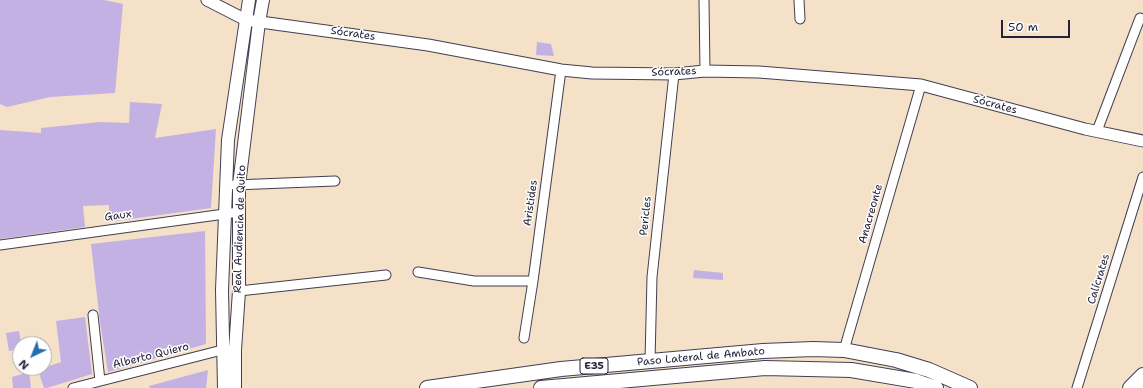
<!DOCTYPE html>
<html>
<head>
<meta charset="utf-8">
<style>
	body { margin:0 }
	#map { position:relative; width:1143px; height:388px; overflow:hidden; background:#f4e1c7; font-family:"Shantell Sans",sans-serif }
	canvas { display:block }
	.north { position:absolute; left:12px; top:336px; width:40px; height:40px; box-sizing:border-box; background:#fff; border:1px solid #a7a7b1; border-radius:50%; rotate:223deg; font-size:11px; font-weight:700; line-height:16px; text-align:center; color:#22223b }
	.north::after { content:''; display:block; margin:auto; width:14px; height:18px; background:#1f6fb2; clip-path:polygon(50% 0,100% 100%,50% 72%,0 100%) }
	.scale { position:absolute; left:1001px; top:20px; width:69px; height:18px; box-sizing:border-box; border:2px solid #22223b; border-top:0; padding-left:5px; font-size:12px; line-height:14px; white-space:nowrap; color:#22223b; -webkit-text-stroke:3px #fff; paint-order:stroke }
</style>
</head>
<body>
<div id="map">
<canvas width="1143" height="388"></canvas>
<div class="north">N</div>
<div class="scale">50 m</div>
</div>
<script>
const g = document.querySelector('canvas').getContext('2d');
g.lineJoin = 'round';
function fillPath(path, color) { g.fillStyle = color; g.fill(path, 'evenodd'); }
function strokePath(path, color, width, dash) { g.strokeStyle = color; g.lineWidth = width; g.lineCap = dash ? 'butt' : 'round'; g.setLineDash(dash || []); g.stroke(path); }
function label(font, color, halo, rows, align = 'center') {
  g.font = font + ' "Shantell Sans",sans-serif'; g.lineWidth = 3; g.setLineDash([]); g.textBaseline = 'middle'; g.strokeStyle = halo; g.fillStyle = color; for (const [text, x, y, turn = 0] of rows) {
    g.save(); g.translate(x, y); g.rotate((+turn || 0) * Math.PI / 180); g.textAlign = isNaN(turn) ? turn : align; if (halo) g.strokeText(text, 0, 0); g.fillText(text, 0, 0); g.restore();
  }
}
const building = new Path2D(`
	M 0,0 L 104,0 L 123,4 L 115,93 L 50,97 L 7,107 L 0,104 Z
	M 537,42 L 551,44 L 554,56 L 536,55 Z
	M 130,102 L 162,104 L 155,138 L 216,129 L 211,208 L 109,222 L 109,205 L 83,206 L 85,227 L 0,239 L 0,130 L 41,133 L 41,128 L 100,122 L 129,123 Z
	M 205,231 L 206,344 L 108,372 L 100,322 L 91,244 Z
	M 694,270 L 723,273 L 723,280 L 693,278 Z
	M 85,317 L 92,374 L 47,388 L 44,388 L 38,370 L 61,362 L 56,321 Z
	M 19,331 L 21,344 L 20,344 L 20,349 L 9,351 L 6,333 Z
	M 208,370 L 206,388 L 150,388 L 149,386 Z
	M 29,372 L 31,388 L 13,388 L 12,377 Z`);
const minor = new Path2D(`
	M 704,0 L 705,71
	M 799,0 L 800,19
	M 1097,131 L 1140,18
	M 234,185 L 335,181
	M 0,245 L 239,212
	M 418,272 L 474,281 L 533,281
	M 239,291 L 386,275
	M 93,315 L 100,381
	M 524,338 L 533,281 L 561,70
	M 844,350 L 921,85
	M 650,361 L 652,277 L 674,74
	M 73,388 L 222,350 L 228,350
	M 1077,388 L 1143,177`);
const tertiary = new Path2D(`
	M 207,0 L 246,20 L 428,45 L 561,70 L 592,73 L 674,74 L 705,71 L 759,72 L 921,85 L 1085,129 L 1143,141`);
const secondary = new Path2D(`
	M 224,388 L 222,290 L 228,140 L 249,0
	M 235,388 L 235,350 L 239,291 L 239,185 L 259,22 L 263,0`);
const primary = new Path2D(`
	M 1142,388 L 1143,387`);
const trunk = new Path2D(`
	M 427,388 L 561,369 L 763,351 L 813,349 L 844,350 L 896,360 L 929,370 L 970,388
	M 541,388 L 765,368 L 851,370 L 916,381 L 936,388
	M 1130,388 L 1143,375`);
const shields = [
	[594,366,28]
];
const shieldNames = [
	["E35",594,366]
];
const streetNames = [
	["Sócrates",353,34,8],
	["Sócrates",674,72,-2],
	["Sócrates",995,105,15],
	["Aristides",531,203,-82],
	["Anacreonte",871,214,-74],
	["Gaux",118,216,-8],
	["Pericles",646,216,-84],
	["Real Audiencia de Quito",240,229,-88],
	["Calícrates",1099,279,-73],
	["Alberto Quiero",151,356,-14],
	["Paso Lateral de Ambato",701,357,-5]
];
fillPath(building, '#c4b1e3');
strokePath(minor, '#423f50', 11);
strokePath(tertiary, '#423f50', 13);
strokePath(secondary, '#423f50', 14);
strokePath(primary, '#423f50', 16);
strokePath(trunk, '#423f50', 16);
strokePath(minor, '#fff', 9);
strokePath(tertiary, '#fff', 11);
strokePath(secondary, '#fff', 12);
strokePath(primary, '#fff', 14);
strokePath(trunk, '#fff', 14);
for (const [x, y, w] of shields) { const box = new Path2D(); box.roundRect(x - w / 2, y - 8, w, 16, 3); g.fillStyle = '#fff'; g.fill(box); strokePath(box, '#22223b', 1); }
label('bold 10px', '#22223b', null, shieldNames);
label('11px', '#22223b', '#fff', streetNames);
</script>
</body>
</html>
